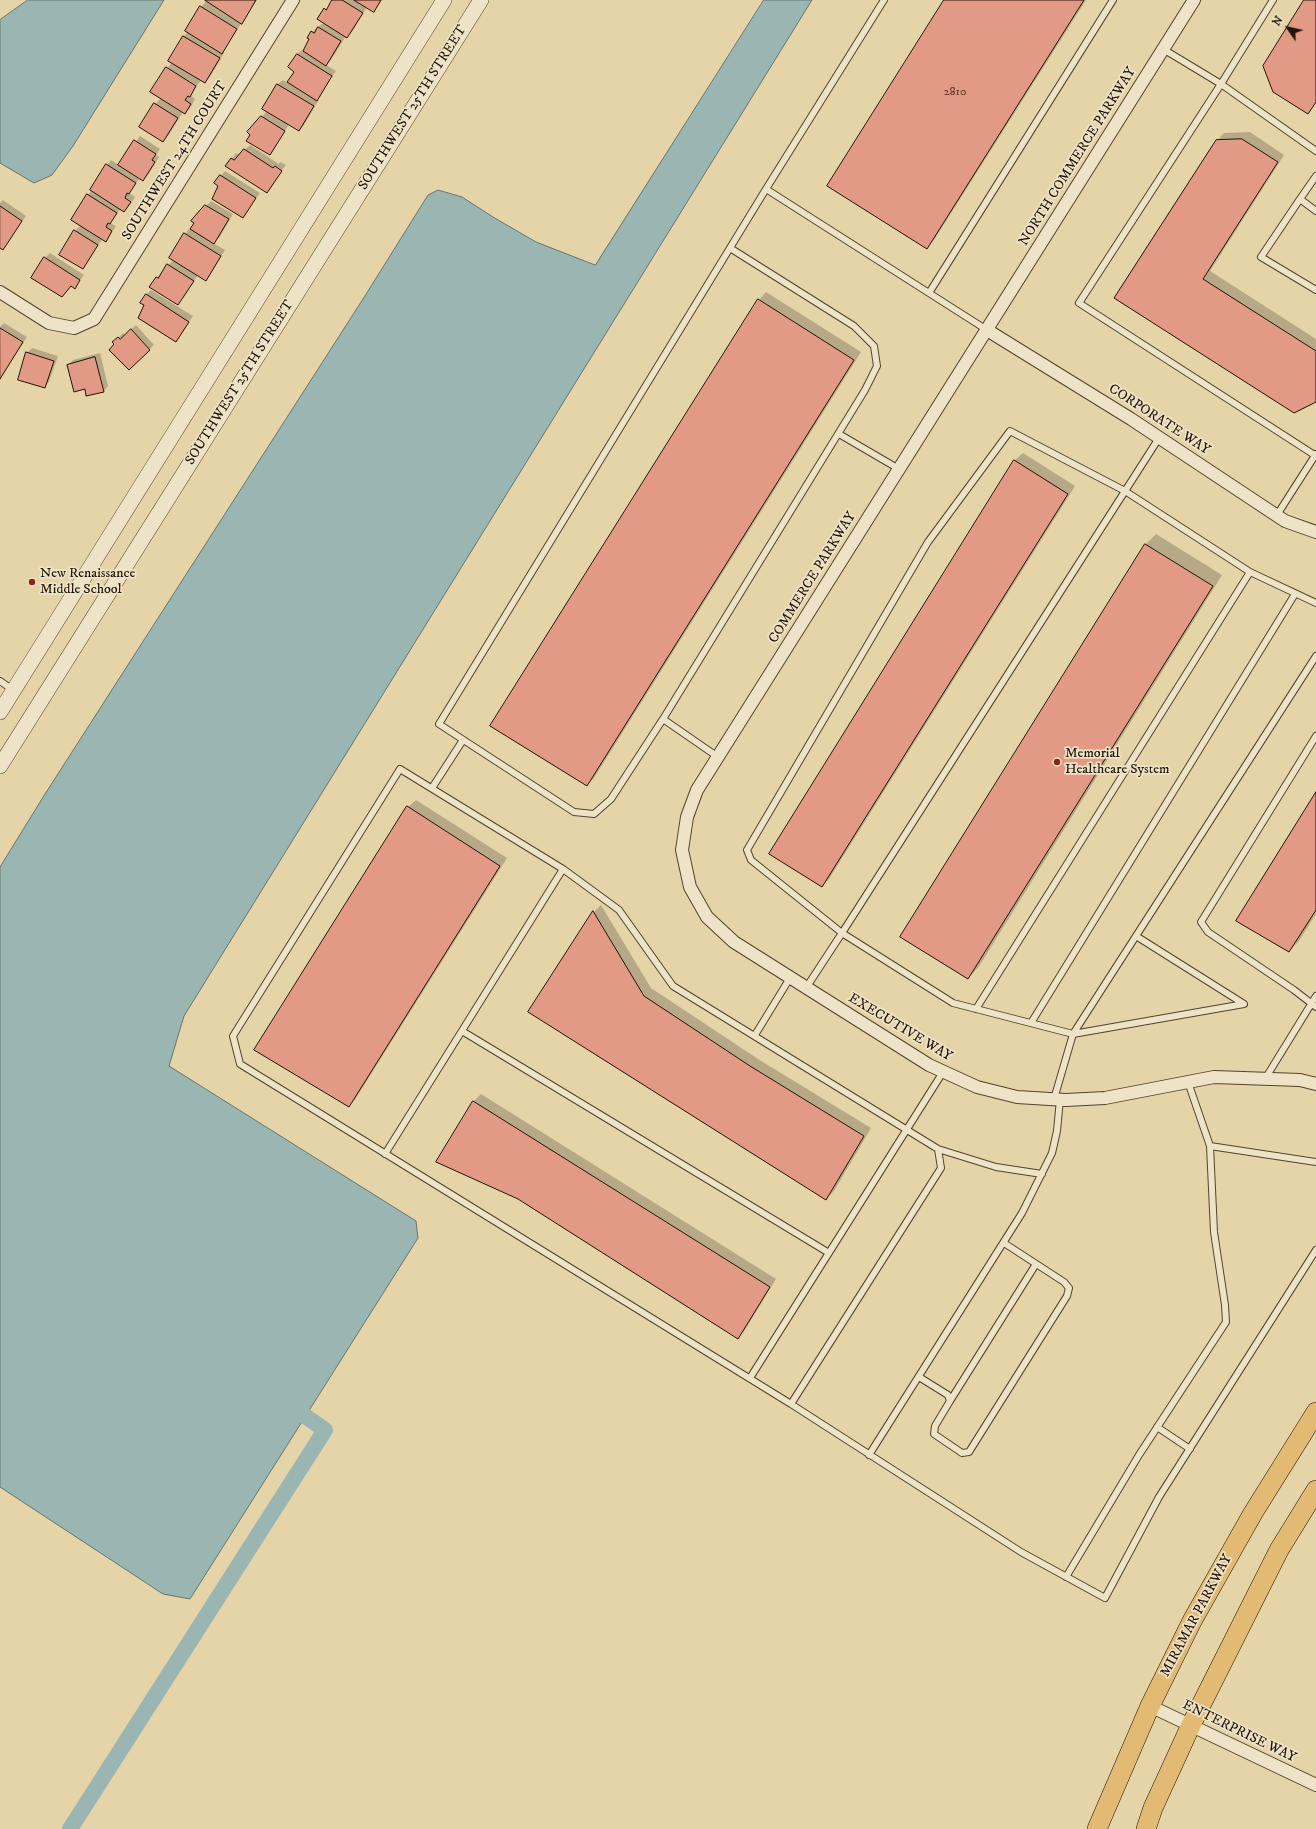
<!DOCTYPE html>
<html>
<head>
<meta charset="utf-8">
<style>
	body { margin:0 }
	#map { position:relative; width:1316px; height:1829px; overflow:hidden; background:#e5d4a7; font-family:"IM FELL DW Pica",serif }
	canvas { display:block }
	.north { position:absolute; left:1268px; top:8px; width:40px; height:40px; -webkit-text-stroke:3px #eee3c6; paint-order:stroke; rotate:304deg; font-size:11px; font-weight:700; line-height:16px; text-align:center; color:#211306 }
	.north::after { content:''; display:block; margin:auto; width:14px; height:18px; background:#211306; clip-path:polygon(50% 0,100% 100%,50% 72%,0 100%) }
</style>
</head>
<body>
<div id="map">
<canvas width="1316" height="1829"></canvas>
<div class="north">N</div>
</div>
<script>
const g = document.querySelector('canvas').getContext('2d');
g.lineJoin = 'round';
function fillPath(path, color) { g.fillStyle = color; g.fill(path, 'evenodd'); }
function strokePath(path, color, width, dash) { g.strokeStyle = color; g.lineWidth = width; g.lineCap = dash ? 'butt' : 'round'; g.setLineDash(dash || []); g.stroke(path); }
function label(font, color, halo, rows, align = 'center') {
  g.font = font + ' "IM FELL DW Pica",serif'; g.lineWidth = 3.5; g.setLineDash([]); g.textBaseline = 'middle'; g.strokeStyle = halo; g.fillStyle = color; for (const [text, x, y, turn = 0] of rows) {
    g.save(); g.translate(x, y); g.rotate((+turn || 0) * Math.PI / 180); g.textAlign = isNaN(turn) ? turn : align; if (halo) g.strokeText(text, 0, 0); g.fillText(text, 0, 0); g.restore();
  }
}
const water = new Path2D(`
	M 28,0 L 164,0 L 73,146 L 52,175 L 34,183 L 0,163 L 0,20 Z
	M 764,0 L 812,0 L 184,1016 L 169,1066 L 416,1221 L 418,1238 L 190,1599 L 163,1594 L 0,1487 L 0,867 L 45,794 L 363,299 L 428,195 L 438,190 L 462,197 L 493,217 L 536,242 L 595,265 Z`);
const shadow = new Path2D(`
	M 207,0 L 257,0 L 222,52 L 224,53 L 210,77 L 205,82 L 201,80 L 190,95 L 195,99 L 190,108 L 185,113 L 183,112 L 168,136 L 163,141 L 141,127 L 155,104 L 161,98 L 151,92 L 172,62 L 184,36 L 188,32 L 201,7 Z
	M 334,0 L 382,0 L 374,11 L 367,7 L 352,32 L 346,36 L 331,60 L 326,65 L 336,71 L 316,100 L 318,101 L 304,125 L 299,130 L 289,124 L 274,149 L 270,154 L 248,132 L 267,111 L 263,109 L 278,84 L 283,80 L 288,83 L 296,71 L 297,54 L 302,50 L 304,51 L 310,39 L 312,32 L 324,22 L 319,19 Z
	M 945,0 L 1086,0 L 934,240 L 926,248 Z
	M 1250,132 L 1284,155 L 1210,271 L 1316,339 L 1316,401 L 1116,298 L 1217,141 L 1224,133 Z
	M 140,136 L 160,149 L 156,155 L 159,157 L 148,175 L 143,179 L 140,178 L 129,193 L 135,197 L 129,206 L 124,211 L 121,208 L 110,223 L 116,226 L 110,235 L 105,240 L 103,238 L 87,263 L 83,268 L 75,231 L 81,225 L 88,195 L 92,190 L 107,165 L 111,160 L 119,165 Z
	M 250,145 L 279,164 L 280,162 L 286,165 L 267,191 L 227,165 L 236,153 L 239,155 Z
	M 225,171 L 260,193 L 242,217 L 220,185 L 221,176 Z
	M 3,200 L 26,216 L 3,249 L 0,247 L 0,203 Z
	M 211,201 L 233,214 L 219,238 L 213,243 L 225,250 L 210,275 L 206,279 L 198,275 L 178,304 L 157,278 L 173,260 L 185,234 L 189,229 L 191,230 L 195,223 L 192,221 L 196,215 L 200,210 L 202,211 Z
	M 50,253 L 84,275 L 75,287 L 45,258 Z
	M 151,290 L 193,316 L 176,341 L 146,305 L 146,295 Z
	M 766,292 L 861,352 L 594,778 L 587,785 L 759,300 Z
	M 4,323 L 27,337 L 0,378 L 0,327 Z
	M 136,325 L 154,345 L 129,369 L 114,342 L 123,333 L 125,335 Z
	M 32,348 L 58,356 L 49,382 L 44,387 L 27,353 Z
	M 100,353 L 108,386 L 104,391 L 85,388 L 68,365 L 73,360 Z
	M 1023,453 L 1075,486 L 829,879 L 822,886 L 770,854 L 1015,460 Z
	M 1156,534 L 1222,575 L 978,968 L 968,978 L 1146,544 Z
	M 1316,794 L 1316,914 L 1299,941 L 1289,951 Z
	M 416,800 L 507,858 L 356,1098 L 349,1106 L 408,807 Z
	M 601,905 L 651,988 L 758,1059 L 871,1128 L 834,1191 L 826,1199 L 529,1012 L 594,912 Z
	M 481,1094 L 776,1279 L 745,1330 L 737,1338 L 473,1102 Z`);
const canal = new Path2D(`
	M 70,1829 L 325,1430 L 288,1404`);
const building = new Path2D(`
	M 205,0 L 256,0 L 242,24 Z
	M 332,0 L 342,0 L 363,13 L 347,38 L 317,19 L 324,8 L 326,10 Z
	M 354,0 L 381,0 L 374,12 Z
	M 944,0 L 1084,0 L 927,249 L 827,186 Z
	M 1304,0 L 1316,0 L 1316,102 L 1308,114 L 1273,92 L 1263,66 Z
	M 200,6 L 237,29 L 222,54 L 185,31 Z
	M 318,27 L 341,41 L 326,66 L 303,51 L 309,39 L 307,38 L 311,31 L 314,33 Z
	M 183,36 L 220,58 L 205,83 L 168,61 Z
	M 297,54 L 332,76 L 317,101 L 287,82 L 294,72 L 288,67 Z
	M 166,67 L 196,86 L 190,97 L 188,96 L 185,100 L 191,104 L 185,114 L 150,92 Z
	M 277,84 L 314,106 L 299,131 L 262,109 Z
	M 154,103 L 178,118 L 163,142 L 139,127 Z
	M 261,116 L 285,131 L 270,155 L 246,141 L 250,135 L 247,132 Z
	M 1242,139 L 1278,162 L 1203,279 L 1316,351 L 1316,402 L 1294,413 L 1114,298 L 1216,140 Z
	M 134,140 L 156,154 L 152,160 L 155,162 L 143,181 L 118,165 Z
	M 244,149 L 273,168 L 275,166 L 282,171 L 267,193 L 225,166 L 231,158 L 234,160 Z
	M 106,164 L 136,183 L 129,194 L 127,193 L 125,198 L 131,202 L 124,212 L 90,190 Z
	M 220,175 L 256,198 L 243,218 L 212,199 L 218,186 L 214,183 Z
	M 87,194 L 117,213 L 110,224 L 108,223 L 106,227 L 112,231 L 106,242 L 71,220 Z
	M 205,205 L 229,219 L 214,244 L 190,229 L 194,223 L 191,221 Z
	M 0,206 L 22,221 L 3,250 L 0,248 Z
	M 74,230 L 98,245 L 83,269 L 59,255 Z
	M 184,233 L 221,256 L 206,281 L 169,258 Z
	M 44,257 L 80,280 L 75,289 L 71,286 L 62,297 L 31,278 Z
	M 167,264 L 194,281 L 178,305 L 149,287 L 156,277 L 158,278 Z
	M 146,294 L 189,322 L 176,342 L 138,318 L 144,305 L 140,303 Z
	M 758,299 L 854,360 L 587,786 L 490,726 Z
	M 0,328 L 23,342 L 0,379 Z
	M 131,329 L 150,350 L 129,370 L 109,350 L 114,344 L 112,342 L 118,337 L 120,339 Z
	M 26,352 L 54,361 L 45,388 L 18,380 Z
	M 95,357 L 104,392 L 86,396 L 85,389 L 74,392 L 67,365 Z
	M 1014,460 L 1068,494 L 822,887 L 769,854 Z
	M 1145,544 L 1213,586 L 968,979 L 900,937 Z
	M 1316,792 L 1316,910 L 1289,952 L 1236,921 Z
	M 407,806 L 500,866 L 349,1107 L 254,1050 Z
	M 593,911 L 644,996 L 750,1066 L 864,1136 L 826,1200 L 528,1012 Z
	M 473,1101 L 770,1287 L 738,1339 L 518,1199 L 436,1162 Z`);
const service = new Path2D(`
	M 1273,0 L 1221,84 L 1316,151
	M 1163,49 L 1221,84 L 1079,303 L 1316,456
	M 1316,176 L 1300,199 L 1316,211
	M 766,189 L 929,293
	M 1300,199 L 1261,257 L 1316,290
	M 730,248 L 854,326 L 874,346 L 877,366 L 865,390 L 663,719 L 611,799 L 594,814 L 574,812 L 439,724 L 766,189 L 884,0
	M 987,330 L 929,293 L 1113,0
	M 839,434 L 899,469
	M 1277,515 L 1316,454
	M 0,681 L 13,690
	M 663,719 L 718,757
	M 1316,736 L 1201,922 L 1208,932 L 1294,990 L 1316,1007
	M 400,769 L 563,869 L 619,910 L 673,986 L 938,1149 L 941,1168 L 791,1404 L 240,1064 L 233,1036 Z
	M 432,788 L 463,740
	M 806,988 L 842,933 L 751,860 L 747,850 L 928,542 L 1010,431 L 1125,491 L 1250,572 L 1316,603
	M 976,1009 L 1250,572
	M 1031,1023 L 1295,594
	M 462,1031 L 829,1253
	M 1073,1034 L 1316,656
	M 1073,1034 L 1244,1004 L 1136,936
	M 755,1035 L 790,978
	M 1265,1079 L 1316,996
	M 1054,1099 L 1073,1034 L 953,1003 L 842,933 L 1159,438
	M 1210,1146 L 1316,1162
	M 938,1149 L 996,1167 L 1042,1174
	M 385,1154 L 563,869
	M 919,1377 L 948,1395 L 950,1401 L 935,1426 L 934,1434 L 962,1453 L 969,1452 L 1067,1296 L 1069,1288 L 1064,1282 L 1004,1243
	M 750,1378 L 943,1072
	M 950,1401 L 1036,1264
	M 791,1404 L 1021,1552 L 1105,1598 L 1159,1497 L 1316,1250
	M 1157,1427 L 1190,1449
	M 869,1455 L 1022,1213 L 1052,1153 L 1057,1131 L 1060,1099
	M 1066,1577 L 1139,1455 L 1226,1322 L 1225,1305 L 1214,1232 L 1210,1146 L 1188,1082`);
const minor = new Path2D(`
	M 1194,0 L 697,790 L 687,817 L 682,850 L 690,887 L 707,917 L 734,942 L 929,1065 L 977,1087 L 1017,1097 L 1066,1100 L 1105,1098 L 1214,1077 L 1300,1080 L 1316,1084
	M 0,292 L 49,323 L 74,328 L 94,319 L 293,0
	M 987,330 L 1131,419 L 1285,521 L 1316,532
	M 1150,1706 L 1316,1785`);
const tertiary = new Path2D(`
	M 0,712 L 444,0
	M 0,766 L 481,0`);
const primary = new Path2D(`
	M 1097,1829 L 1150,1706 L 1192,1621 L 1253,1513 L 1316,1412
	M 1146,1829 L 1153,1808 L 1191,1725 L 1279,1550 L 1316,1490`);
const markers = [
	[32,582,4,"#8f2418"],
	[1057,762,4,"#8f2418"]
];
const numberNames = [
	["2810",955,93]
];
const streetNames = [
	["SOUTHWEST 25TH STREET",413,108,-58],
	["NORTH COMMERCE PARKWAY",1078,157,-58],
	["SOUTHWEST 24TH COURT",175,161,-58],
	["SOUTHWEST 25TH STREET",240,383,-58],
	["CORPORATE WAY",1159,420,33],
	["COMMERCE PARKWAY",813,578,-58],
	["EXECUTIVE WAY",900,1028,31],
	["MIRAMAR PARKWAY",1197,1616,-62],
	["ENTERPRISE WAY",1239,1732,26]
];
const poiNames = [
	["New Renaissance",40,574],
	["Middle School",40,590],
	["Memorial",1065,754],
	["Healthcare System",1065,770]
];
fillPath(water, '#99b6b2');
strokePath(water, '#69756d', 1);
fillPath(shadow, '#0003');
strokePath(canal, '#99b6b2', 16);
fillPath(building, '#e39a84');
strokePath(building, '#211306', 1);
strokePath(service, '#52432e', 8);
strokePath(minor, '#52432e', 14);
strokePath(tertiary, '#52432e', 16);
strokePath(primary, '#211306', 20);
strokePath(service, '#eee3c6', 6);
strokePath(minor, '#eee3c6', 12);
strokePath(tertiary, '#eee3c6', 15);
strokePath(primary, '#e2ba74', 19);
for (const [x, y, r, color] of markers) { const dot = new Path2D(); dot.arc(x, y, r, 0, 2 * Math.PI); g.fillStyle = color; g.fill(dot); strokePath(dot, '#eee3c6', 1.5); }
label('12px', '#523526', null, numberNames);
label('14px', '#211306', '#eee3c6', streetNames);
label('14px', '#211306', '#eee3c6', poiNames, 'left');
</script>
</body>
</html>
